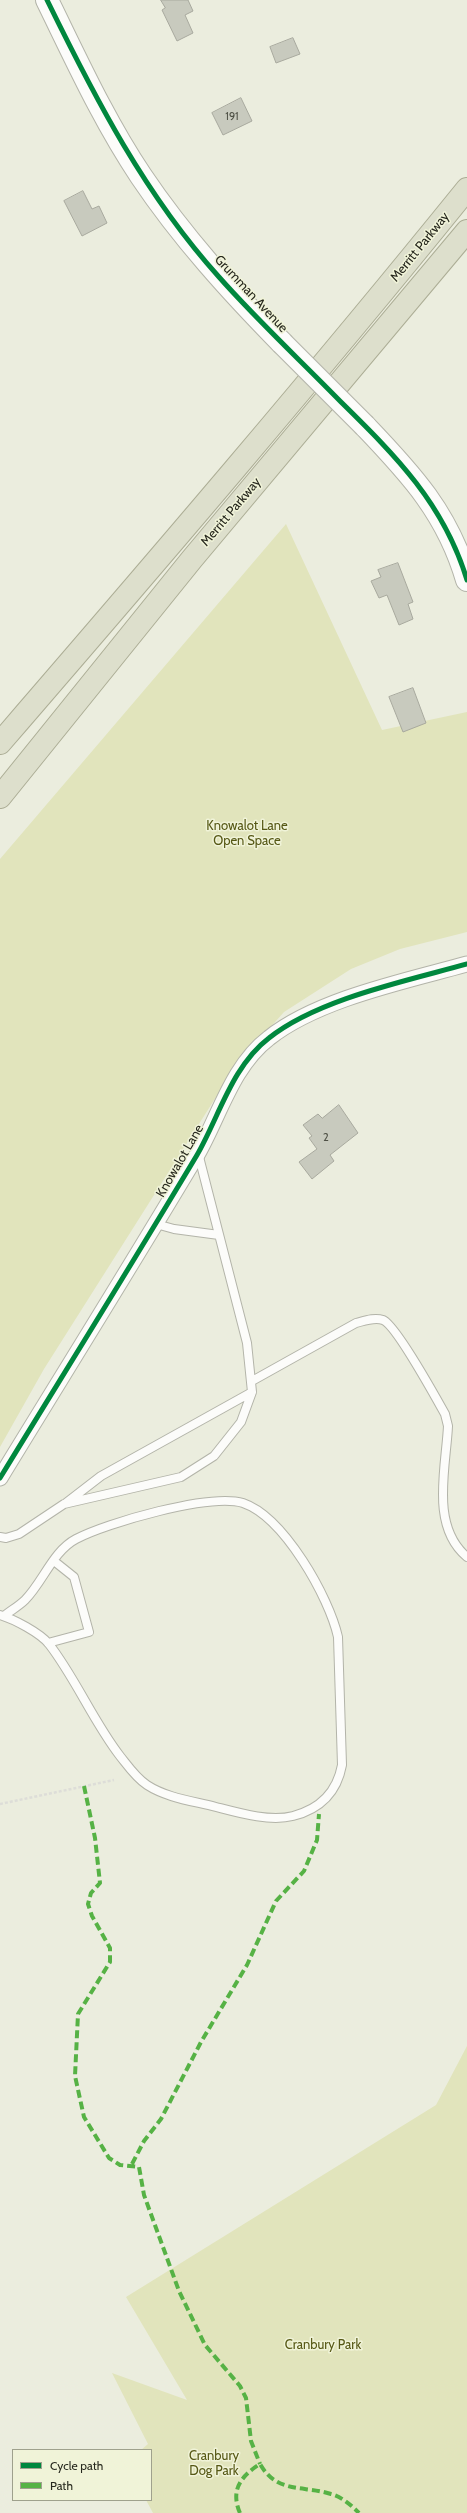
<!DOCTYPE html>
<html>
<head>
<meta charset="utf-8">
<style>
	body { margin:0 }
	#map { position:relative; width:467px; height:2513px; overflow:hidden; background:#ebedde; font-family:Cabin,sans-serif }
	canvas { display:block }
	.legend { position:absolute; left:12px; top:2449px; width:140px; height:52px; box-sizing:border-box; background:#f0f3d8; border:1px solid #9fa18d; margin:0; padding:5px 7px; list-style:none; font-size:12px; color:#26271d }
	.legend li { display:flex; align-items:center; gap:8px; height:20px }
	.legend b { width:20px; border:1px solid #9fa18d }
</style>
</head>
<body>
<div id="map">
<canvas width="467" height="2513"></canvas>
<ul class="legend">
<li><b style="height:5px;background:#00873e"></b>Cycle path</li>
<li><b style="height:5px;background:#56b245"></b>Path</li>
</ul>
</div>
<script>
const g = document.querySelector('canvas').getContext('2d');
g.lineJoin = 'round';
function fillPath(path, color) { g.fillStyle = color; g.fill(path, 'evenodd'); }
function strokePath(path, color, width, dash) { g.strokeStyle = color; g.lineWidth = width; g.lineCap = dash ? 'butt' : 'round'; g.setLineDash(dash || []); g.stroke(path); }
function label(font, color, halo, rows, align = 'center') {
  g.font = font + ' Cabin,sans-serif'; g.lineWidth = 3; g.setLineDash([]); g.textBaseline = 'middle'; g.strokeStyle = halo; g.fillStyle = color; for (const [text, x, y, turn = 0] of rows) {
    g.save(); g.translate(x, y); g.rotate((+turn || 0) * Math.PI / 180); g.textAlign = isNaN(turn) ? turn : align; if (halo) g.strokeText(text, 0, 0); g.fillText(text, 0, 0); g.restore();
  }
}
const green = new Path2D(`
	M 286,524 L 382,730 L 467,712 L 467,932 L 400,949 L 351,969 L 284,1012 L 235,1067 L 44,1369 L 0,1447 L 0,859 Z
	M 467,2046 L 467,2513 L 153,2513 L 146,2500 L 151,2500 L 151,2450 L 141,2450 L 148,2444 L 112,2373 L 187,2400 L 126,2297 L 436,2105 Z`);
const building = new Path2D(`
	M 161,0 L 188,0 L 193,11 L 185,15 L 193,33 L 177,41 L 162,10 L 165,8 Z
	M 293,38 L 300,54 L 276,63 L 270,47 Z
	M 241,98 L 252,121 L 223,135 L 212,113 Z
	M 83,191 L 92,209 L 99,206 L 107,223 L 82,236 L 64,201 Z
	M 398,563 L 413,602 L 408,604 L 413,619 L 399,625 L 387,595 L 379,598 L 371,581 L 381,577 L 378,570 Z
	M 413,688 L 426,723 L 403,732 L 389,697 Z
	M 339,1105 L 358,1133 L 330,1155 L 334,1161 L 312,1179 L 299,1162 L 317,1149 L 309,1138 L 312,1136 L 303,1125 L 318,1114 L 322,1118 Z`);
const path = new Path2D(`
	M 0,1804 L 114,1780`);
const lane = new Path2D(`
	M 156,1224 L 174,1229 L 219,1235
	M 252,1381 L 356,1323 C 364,1321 374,1317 383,1320 C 396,1325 436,1398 445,1414 L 448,1426 C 446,1468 430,1526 467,1557
	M 66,1503 L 101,1476 L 252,1392
	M 0,1537 L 6,1538 L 19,1534 L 64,1504 L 181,1477 L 214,1456 L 241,1422 L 252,1392 L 247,1343 L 198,1153
	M 0,1615 C 14,1619 40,1633 49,1644 C 76,1679 93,1721 120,1756 C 128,1766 136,1778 147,1785 C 167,1798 193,1801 216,1807 C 239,1813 270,1822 293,1816 C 320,1809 337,1792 342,1765 L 338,1637 C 329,1597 284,1517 243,1503 C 210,1493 106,1523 76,1539 C 53,1551 43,1582 25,1600 C 19,1606 10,1611 4,1616
	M 48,1643 L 89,1632 L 74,1577 L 54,1561`);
const street = new Path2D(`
	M 0,1478 C 66,1370 132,1264 197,1155 C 219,1117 232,1066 269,1038 C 318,999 406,981 467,964`);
const secondary = new Path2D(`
	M 47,0 C 76,59 104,121 141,176 C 182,237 231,291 282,343
	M 365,426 C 411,474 448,514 467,580`);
const highway = new Path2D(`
	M 0,743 C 158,560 315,377 467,189
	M 0,797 L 192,559 L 467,231`);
const secondaryBridge = new Path2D(`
	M 282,343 L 365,426`);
const quiet = new Path2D(`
	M 84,1786 L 95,1838 L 100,1883 L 91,1893 L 88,1904 L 92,1916 L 110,1948 L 110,1962 L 78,2014 L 75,2076 L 84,2117 L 109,2158 L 120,2165 L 139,2167 L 144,2195 L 179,2291 L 205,2345 L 240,2386 L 246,2398 L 251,2441 L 260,2464
	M 132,2164 L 144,2141 L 161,2119 L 201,2042 L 247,1965 L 276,1901 L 304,1871 L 317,1840 L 319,1814
	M 240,2513 C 230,2490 241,2476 260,2464 C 277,2494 303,2485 331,2494 C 342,2497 351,2505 359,2513`);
const cycleway = new Path2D(`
	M 47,0 C 95,98 145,195 219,277 C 257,320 300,360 341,402 C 396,456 444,504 467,580
	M 0,1478 C 66,1370 132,1264 197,1155 C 219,1117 232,1066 269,1038 C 318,999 406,981 467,964`);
const numberNames = [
	["191",232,117],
	["2",326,1138]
];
const streetNames = [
	["Merritt Parkway",420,247,-51],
	["Grumman Avenue",251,294,47],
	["Merritt Parkway",231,512,-50],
	["Knowalot Lane",180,1161,-60]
];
const parkNames = [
	["Knowalot Lane",247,826],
	["Open Space",247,841],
	["Cranbury Park",323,2345],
	["Cranbury",214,2456],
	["Dog Park",214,2471]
];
fillPath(green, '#e1e4bc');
fillPath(building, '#c8cabe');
strokePath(building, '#a8a99e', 1);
strokePath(lane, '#b3b4a9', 10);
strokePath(street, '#b3b4a9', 17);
strokePath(secondary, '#b3b4a9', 24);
strokePath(highway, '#acad95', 24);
strokePath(path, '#ddddd8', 2.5, [3, 2]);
strokePath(lane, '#fcfcfa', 8);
strokePath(street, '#fcfcfa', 15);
strokePath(secondary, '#fcfcfa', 22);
strokePath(highway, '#dddfcc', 22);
strokePath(secondaryBridge, '#b3b4a9', 24, []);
strokePath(secondaryBridge, '#fcfcfa', 22);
strokePath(quiet, '#56b245', 4, [8, 4]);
strokePath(cycleway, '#00873e', 5);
label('11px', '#4e5045', null, numberNames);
label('13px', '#26271d', '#f0f3d8', streetNames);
label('13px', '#565815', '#f0f3d8', parkNames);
</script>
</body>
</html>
